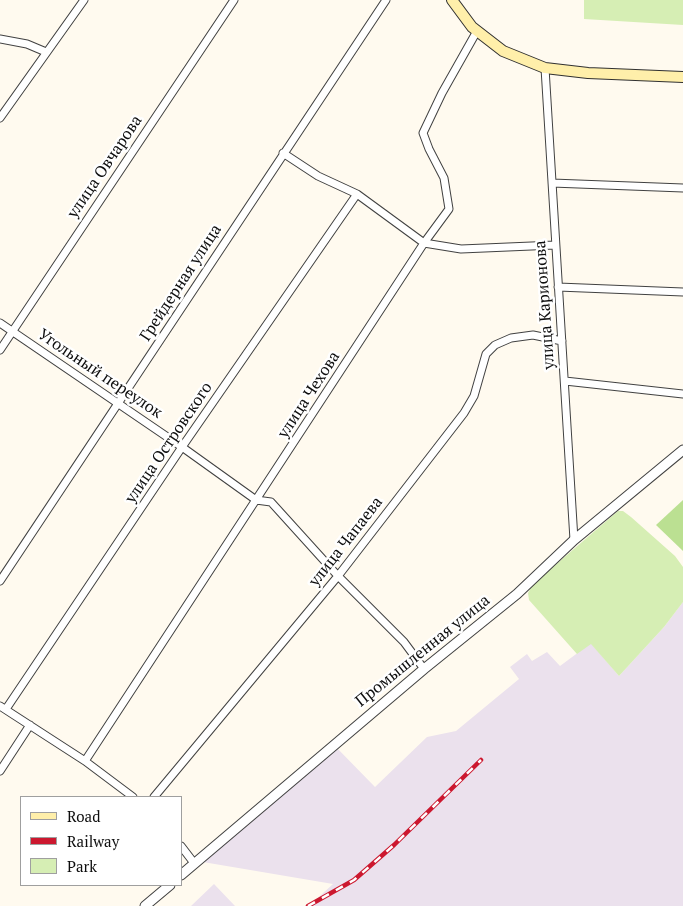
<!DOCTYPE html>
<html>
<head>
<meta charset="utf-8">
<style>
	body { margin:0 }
	#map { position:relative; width:683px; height:906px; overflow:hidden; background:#fffaef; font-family:"PT Serif",serif }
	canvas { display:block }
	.legend { position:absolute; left:20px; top:796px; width:162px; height:90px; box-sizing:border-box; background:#fff; border:1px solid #9f9f9f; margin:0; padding:6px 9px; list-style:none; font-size:15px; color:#0e0e0e }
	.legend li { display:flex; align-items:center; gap:10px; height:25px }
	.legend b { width:25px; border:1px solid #9f9f9f }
</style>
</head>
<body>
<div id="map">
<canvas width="683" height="906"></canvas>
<ul class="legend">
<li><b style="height:6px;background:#ffefaa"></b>Road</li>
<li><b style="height:6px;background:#cc182f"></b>Railway</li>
<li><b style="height:14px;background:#d6eeb4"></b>Park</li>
</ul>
</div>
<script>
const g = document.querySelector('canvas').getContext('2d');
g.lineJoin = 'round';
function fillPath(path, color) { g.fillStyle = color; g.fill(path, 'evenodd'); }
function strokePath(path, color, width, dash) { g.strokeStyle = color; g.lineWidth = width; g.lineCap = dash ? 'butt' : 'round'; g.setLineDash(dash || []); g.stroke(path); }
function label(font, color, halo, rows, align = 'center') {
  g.font = font + ' "PT Serif",serif'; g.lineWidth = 5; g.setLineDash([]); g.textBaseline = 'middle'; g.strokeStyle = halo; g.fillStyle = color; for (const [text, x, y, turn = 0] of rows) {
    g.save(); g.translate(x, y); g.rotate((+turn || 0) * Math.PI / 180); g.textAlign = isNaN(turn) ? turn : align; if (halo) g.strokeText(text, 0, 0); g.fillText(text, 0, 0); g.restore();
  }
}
const industrial = new Path2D(`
	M 683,602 L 683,906 L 309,906 L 333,884 L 197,861 L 334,745 L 375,787 L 427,737 L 456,731 L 519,679 L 510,667 L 527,654 L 532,661 L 547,652 L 560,666 L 591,643 L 619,676 L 664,627 Z
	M 214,884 L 235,906 L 191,906 Z`);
const green = new Path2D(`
	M 584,0 L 683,0 L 683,25 L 584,19 Z
	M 618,511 L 623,511 L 631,517 L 675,556 L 683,567 L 683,602 L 664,627 L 619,676 L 591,644 L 577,654 L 529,600 L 528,593 L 532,585 Z`);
const forest = new Path2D(`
	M 683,500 L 683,551 L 656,525 Z`);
const minor = new Path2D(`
	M 0,39 L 27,44 L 46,52
	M 545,68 C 554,225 565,383 574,540
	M 0,118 L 84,0
	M 283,153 L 318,176 L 357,194 L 424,243 L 461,249 L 555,245
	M 552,183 L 683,188
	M 558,287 L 683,292
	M 0,323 L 182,447 L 256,500 L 271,502 L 338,576 L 404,642 L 424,669
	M 0,350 L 234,0
	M 565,381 L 683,394
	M 0,581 L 386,0
	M 0,706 L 85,761 L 133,797
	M 6,709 L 182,447 L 357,194
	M 85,761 L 424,243 L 449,209 L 444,178 L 429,149 L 423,133 L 442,93 L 477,31
	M 0,771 L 30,725
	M 154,797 L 338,576 L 464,413 L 474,396 L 486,354 L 495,345 L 511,338 L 533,335 L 562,341
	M 181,846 L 194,863`);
const tertiary = new Path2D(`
	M 181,875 L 424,669 L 517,594 L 574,540 L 683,450
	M 145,906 L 170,885`);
const secondary = new Path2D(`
	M 452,0 L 472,27 L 503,51 L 545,68 L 588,73 L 683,77`);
const rail = new Path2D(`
	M 308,906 L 354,880 L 394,845 L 481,760`);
const streetNames = [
	["улица Овчарова",105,167,-56],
	["Грейдерная улица",181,283,-57],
	["улица Карионова",545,305,-94],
	["Угольный переулок",100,374,34],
	["улица Чехова",309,395,-57],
	["улица Островского",169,443,-56],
	["улица Чапаева",346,542,-52],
	["Промышленная улица",423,651,-39]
];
fillPath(industrial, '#ebe1ed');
fillPath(green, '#d6eeb4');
fillPath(forest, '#bbe092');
strokePath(minor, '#414141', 9);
strokePath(tertiary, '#414141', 11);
strokePath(secondary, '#303030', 12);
strokePath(minor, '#fff', 7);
strokePath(tertiary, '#fff', 9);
strokePath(secondary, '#ffefaa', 10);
strokePath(rail, '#cc182f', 4.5);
strokePath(rail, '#fff', 2.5, [8]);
label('16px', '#0e0e0e', '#fff', streetNames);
</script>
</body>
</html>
